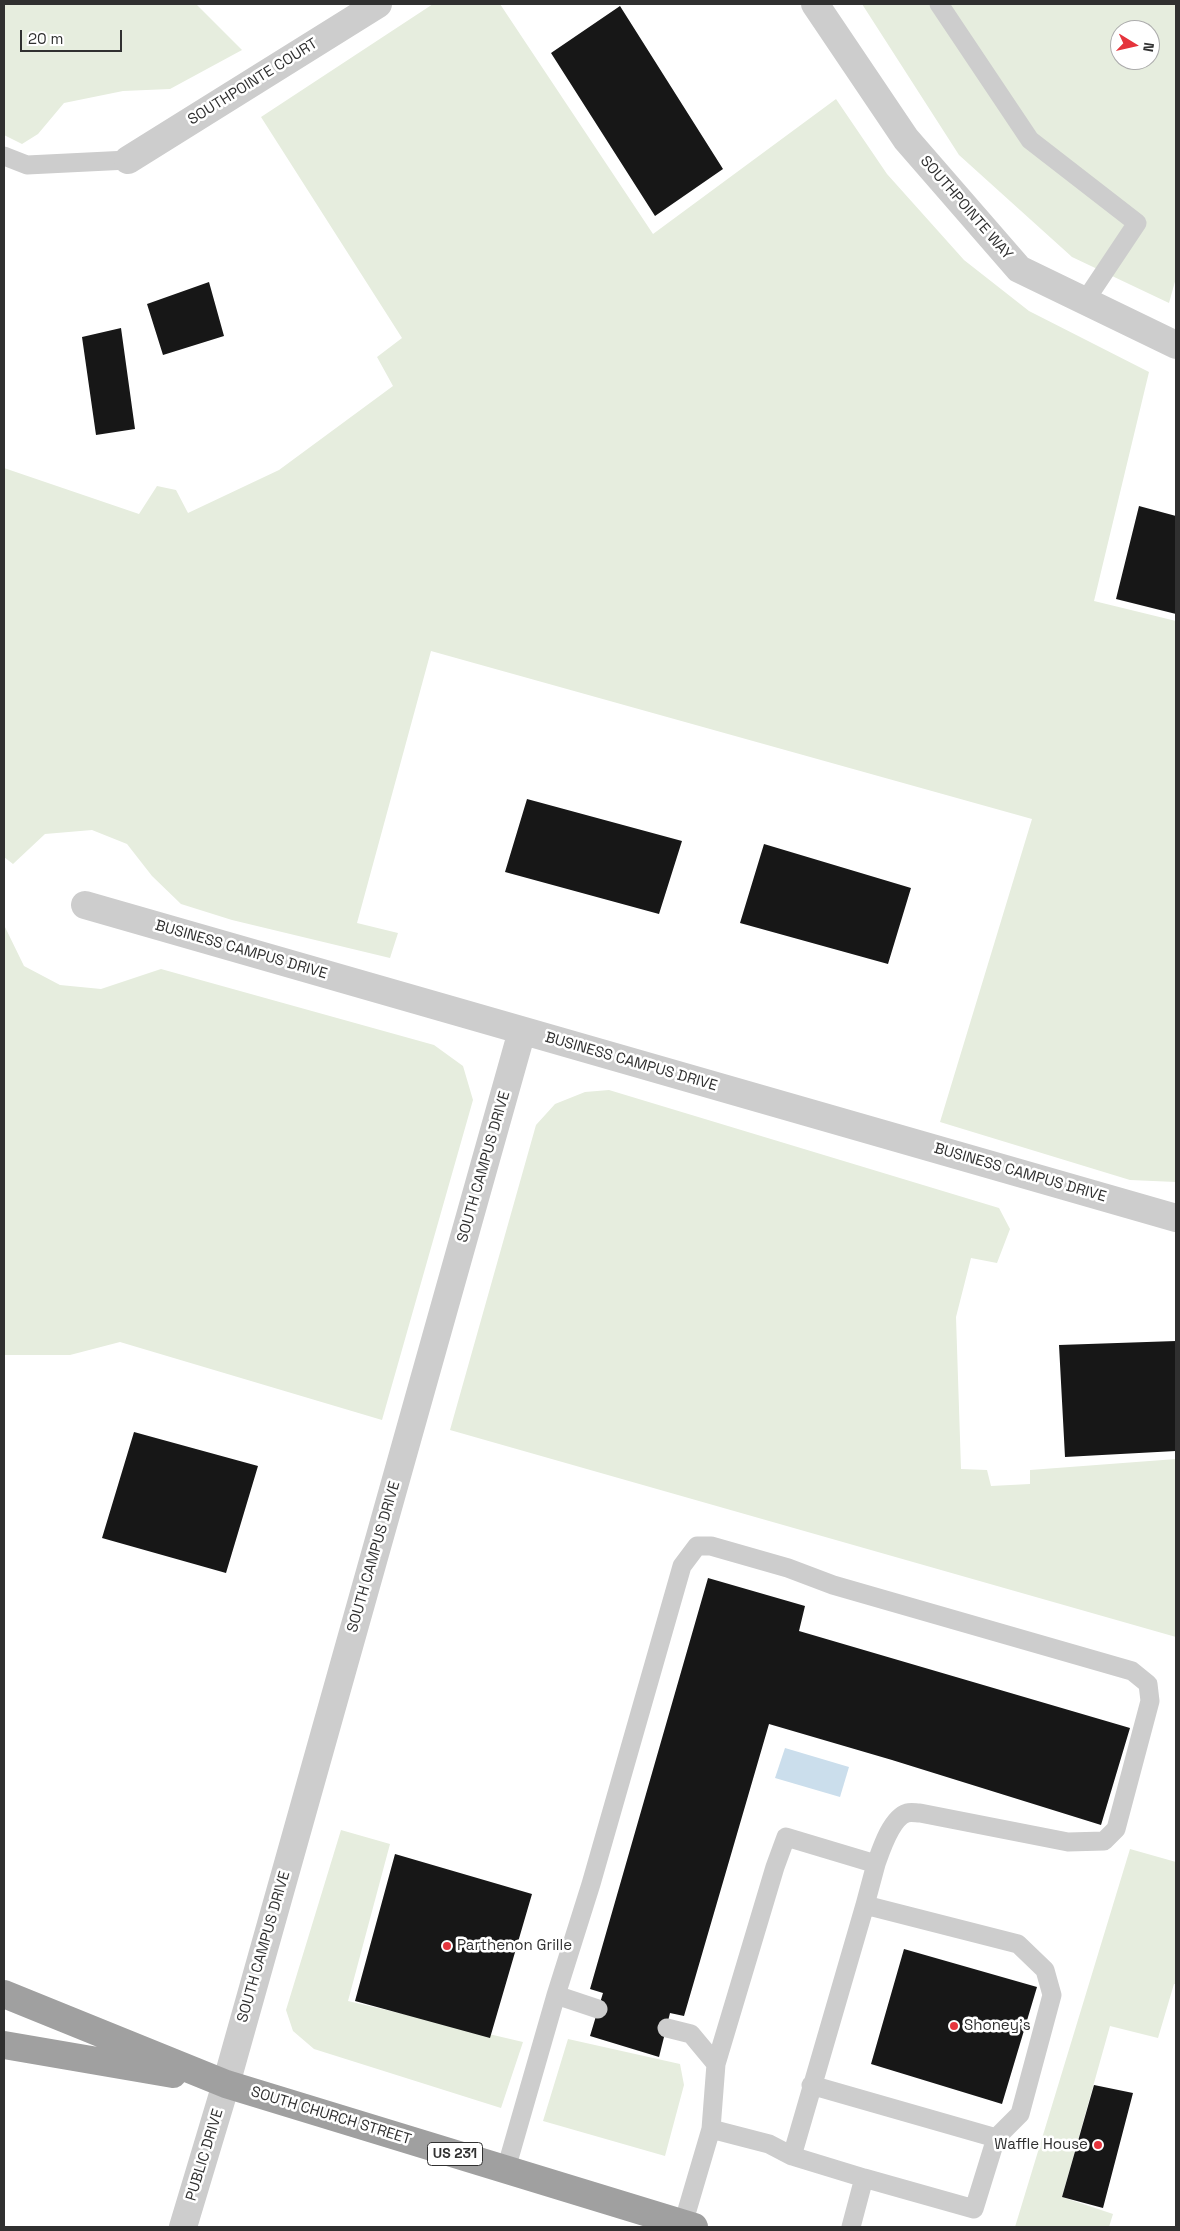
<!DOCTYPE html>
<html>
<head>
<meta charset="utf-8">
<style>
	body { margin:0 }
	#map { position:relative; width:1180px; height:2231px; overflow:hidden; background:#fff; font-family:"Space Grotesk",sans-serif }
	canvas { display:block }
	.frame { position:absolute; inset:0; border:5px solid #303030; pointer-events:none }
	.north { position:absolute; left:1110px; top:20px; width:50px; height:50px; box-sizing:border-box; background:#fff; border:1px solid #acacac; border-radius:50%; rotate:99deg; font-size:14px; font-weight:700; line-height:20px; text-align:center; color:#303030 }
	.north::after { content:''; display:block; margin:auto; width:18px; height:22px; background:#e5343c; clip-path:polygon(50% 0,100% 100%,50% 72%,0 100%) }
	.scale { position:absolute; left:20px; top:30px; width:102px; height:22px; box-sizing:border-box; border:2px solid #303030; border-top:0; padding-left:6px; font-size:15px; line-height:18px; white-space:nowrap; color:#303030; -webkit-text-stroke:4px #fff; paint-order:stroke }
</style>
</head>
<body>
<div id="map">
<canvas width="1180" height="2231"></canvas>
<div class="frame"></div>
<div class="north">N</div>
<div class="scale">20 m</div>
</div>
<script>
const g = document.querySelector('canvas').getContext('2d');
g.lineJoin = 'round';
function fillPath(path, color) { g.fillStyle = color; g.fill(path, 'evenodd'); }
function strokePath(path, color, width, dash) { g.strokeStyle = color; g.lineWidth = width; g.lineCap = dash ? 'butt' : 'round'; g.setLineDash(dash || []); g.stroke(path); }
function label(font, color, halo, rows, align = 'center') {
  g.font = font + ' "Space Grotesk",sans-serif'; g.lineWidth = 5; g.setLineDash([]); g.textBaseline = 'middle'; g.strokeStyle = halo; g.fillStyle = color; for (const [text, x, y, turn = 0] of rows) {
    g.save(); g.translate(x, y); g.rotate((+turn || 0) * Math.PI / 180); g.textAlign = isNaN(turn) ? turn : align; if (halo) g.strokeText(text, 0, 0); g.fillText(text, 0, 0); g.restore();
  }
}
const green = new Path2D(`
	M 4,4 L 196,4 L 242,50 L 170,89 L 123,91 L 64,103 L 38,134 L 22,144 L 4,135 Z
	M 433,4 L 500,4 L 653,234 L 836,99 L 887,174 L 964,260 L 1029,311 L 1149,372 L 1094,601 L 1176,621 L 1176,1182 L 1130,1180 L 940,1122 L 1032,819 L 431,651 L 357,923 L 398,933 L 390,958 L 232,920 L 181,904 L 152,876 L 127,844 L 92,830 L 45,834 L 13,864 L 4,857 L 4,468 L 139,514 L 157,486 L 176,490 L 188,513 L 279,470 L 393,386 L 377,357 L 402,338 L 261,117 Z
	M 862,4 L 1176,4 L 1176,278 L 1169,303 L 1072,257 L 959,155 ZM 1120,30 L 1150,30 L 1150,60 L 1120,60 Z
	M 4,925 L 24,966 L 60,985 L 101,989 L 161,969 L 434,1045 L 463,1066 L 473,1100 L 382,1420 L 120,1342 L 70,1355 L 4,1355 Z
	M 609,1090 L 999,1208 L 1010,1229 L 997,1263 L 971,1258 L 956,1317 L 961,1469 L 987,1470 L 991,1486 L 1030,1484 L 1030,1470 L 1176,1459 L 1176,1637 L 450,1430 L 536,1125 L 555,1104 L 585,1092 Z
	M 341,1830 L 390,1844 L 348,2001 L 523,2042 L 501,2108 L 314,2049 L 293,2031 L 286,2010 Z
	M 1130,1849 L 1176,1862 L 1176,1984 L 1174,1984 L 1158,2038 L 1110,2026 L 1062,2197 L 1113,2214 L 1109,2227 L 1015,2227 Z
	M 568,2039 L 680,2064 L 684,2085 L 665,2156 L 543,2121 Z`);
const water = new Path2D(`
	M 785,1748 L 849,1767 L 840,1797 L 775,1778 Z`);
const building = new Path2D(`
	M 620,6 L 723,169 L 655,216 L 551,53 Z
	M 209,282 L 224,336 L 163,355 L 147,304 Z
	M 121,328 L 135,429 L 96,435 L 82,337 Z
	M 1139,506 L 1176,516 L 1176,614 L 1116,599 Z
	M 527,799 L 682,841 L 659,914 L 505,872 Z
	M 764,844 L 911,888 L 888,964 L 740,923 Z
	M 1176,1341 L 1176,1451 L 1065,1457 L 1059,1345 Z
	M 134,1432 L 258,1466 L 226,1573 L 102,1538 Z
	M 708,1578 L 805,1606 L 799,1631 L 1130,1728 L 1101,1825 L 892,1760 L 769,1724 L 684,2016 L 670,2013 L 659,2057 L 590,2036 L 603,1993 L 590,1989 Z
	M 395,1854 L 532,1894 L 490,2038 L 355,2001 Z
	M 904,1949 L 1037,1987 L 1002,2104 L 871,2064 Z
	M 1094,2085 L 1133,2093 L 1103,2208 L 1062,2197 Z`);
const service = new Path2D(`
	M 939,4 L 1030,140 L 1137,223 L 1085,301
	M 4,156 L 27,165 L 128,160
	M 556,1995 L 598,2009
	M 667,2028 L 691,2034 L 716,2064
	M 811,2085 L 996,2138
	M 711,2129 L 769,2144 L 792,2156
	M 506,2169 L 556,1995 L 591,1884 L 682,1566 L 697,1546 L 711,1546 L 788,1568 L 833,1585 L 1132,1671 L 1148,1684 L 1150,1701 L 1116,1829 L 1104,1841 L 1068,1842 L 920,1813 C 916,1813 911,1812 907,1813 C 891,1818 881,1850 876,1864 L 786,1837 L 775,1867 L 716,2064 L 711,2129 L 683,2224
	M 864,2178 L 792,2156 L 865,1905
	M 851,2227 L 864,2178 L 974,2209 L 996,2138 L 1020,2114 L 1052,1995 L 1045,1970 L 1018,1944 L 865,1905 L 876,1864`);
const minor = new Path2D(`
	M 815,4 L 906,139 L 1019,269 L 1176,345
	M 128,160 L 378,4
	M 85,905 L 1176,1218
	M 183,2227 L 226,2084 L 522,1031`);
const trunk = new Path2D(`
	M 4,1994 L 226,2084 L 694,2227
	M 4,2045 L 173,2074`);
const markers = [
	[447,1946,5,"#e5343c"],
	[954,2026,5,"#e5343c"],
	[1098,2145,5,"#e5343c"]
];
const shields = [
	[455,2154,55]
];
const shieldNames = [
	["US 231",455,2154]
];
const streetNames = [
	["SOUTHPOINTE COURT",253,82,-32],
	["SOUTHPOINTE WAY",966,208,49],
	["BUSINESS CAMPUS DRIVE",241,950,16],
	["BUSINESS CAMPUS DRIVE",631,1062,16],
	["SOUTH CAMPUS DRIVE",484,1167,-74],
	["BUSINESS CAMPUS DRIVE",1020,1173,16],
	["SOUTH CAMPUS DRIVE",374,1557,-74],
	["SOUTH CAMPUS DRIVE",264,1947,-74],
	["SOUTH CHURCH STREET",331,2116,17],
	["PUBLIC DRIVE",205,2155,-73]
];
const poiNames = [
	["Parthenon Grille",457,1946],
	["Shoney's",964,2026],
	["Waffle House",1088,2145,"right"]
];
fillPath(green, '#e6edde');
fillPath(water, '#cbdeec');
fillPath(building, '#171717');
strokePath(service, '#cdcdcd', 19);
strokePath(minor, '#cdcdcd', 28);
strokePath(trunk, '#a0a0a0', 28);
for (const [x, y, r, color] of markers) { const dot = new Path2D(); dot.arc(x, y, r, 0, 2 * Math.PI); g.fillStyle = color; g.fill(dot); strokePath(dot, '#fff', 2); }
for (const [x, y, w] of shields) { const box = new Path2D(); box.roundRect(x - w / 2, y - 11.5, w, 23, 4); g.fillStyle = '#fff'; g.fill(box); strokePath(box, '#303030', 1); }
label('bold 14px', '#303030', null, shieldNames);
label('15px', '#303030', '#fff', streetNames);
label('15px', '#303030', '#fff', poiNames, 'left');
</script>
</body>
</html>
